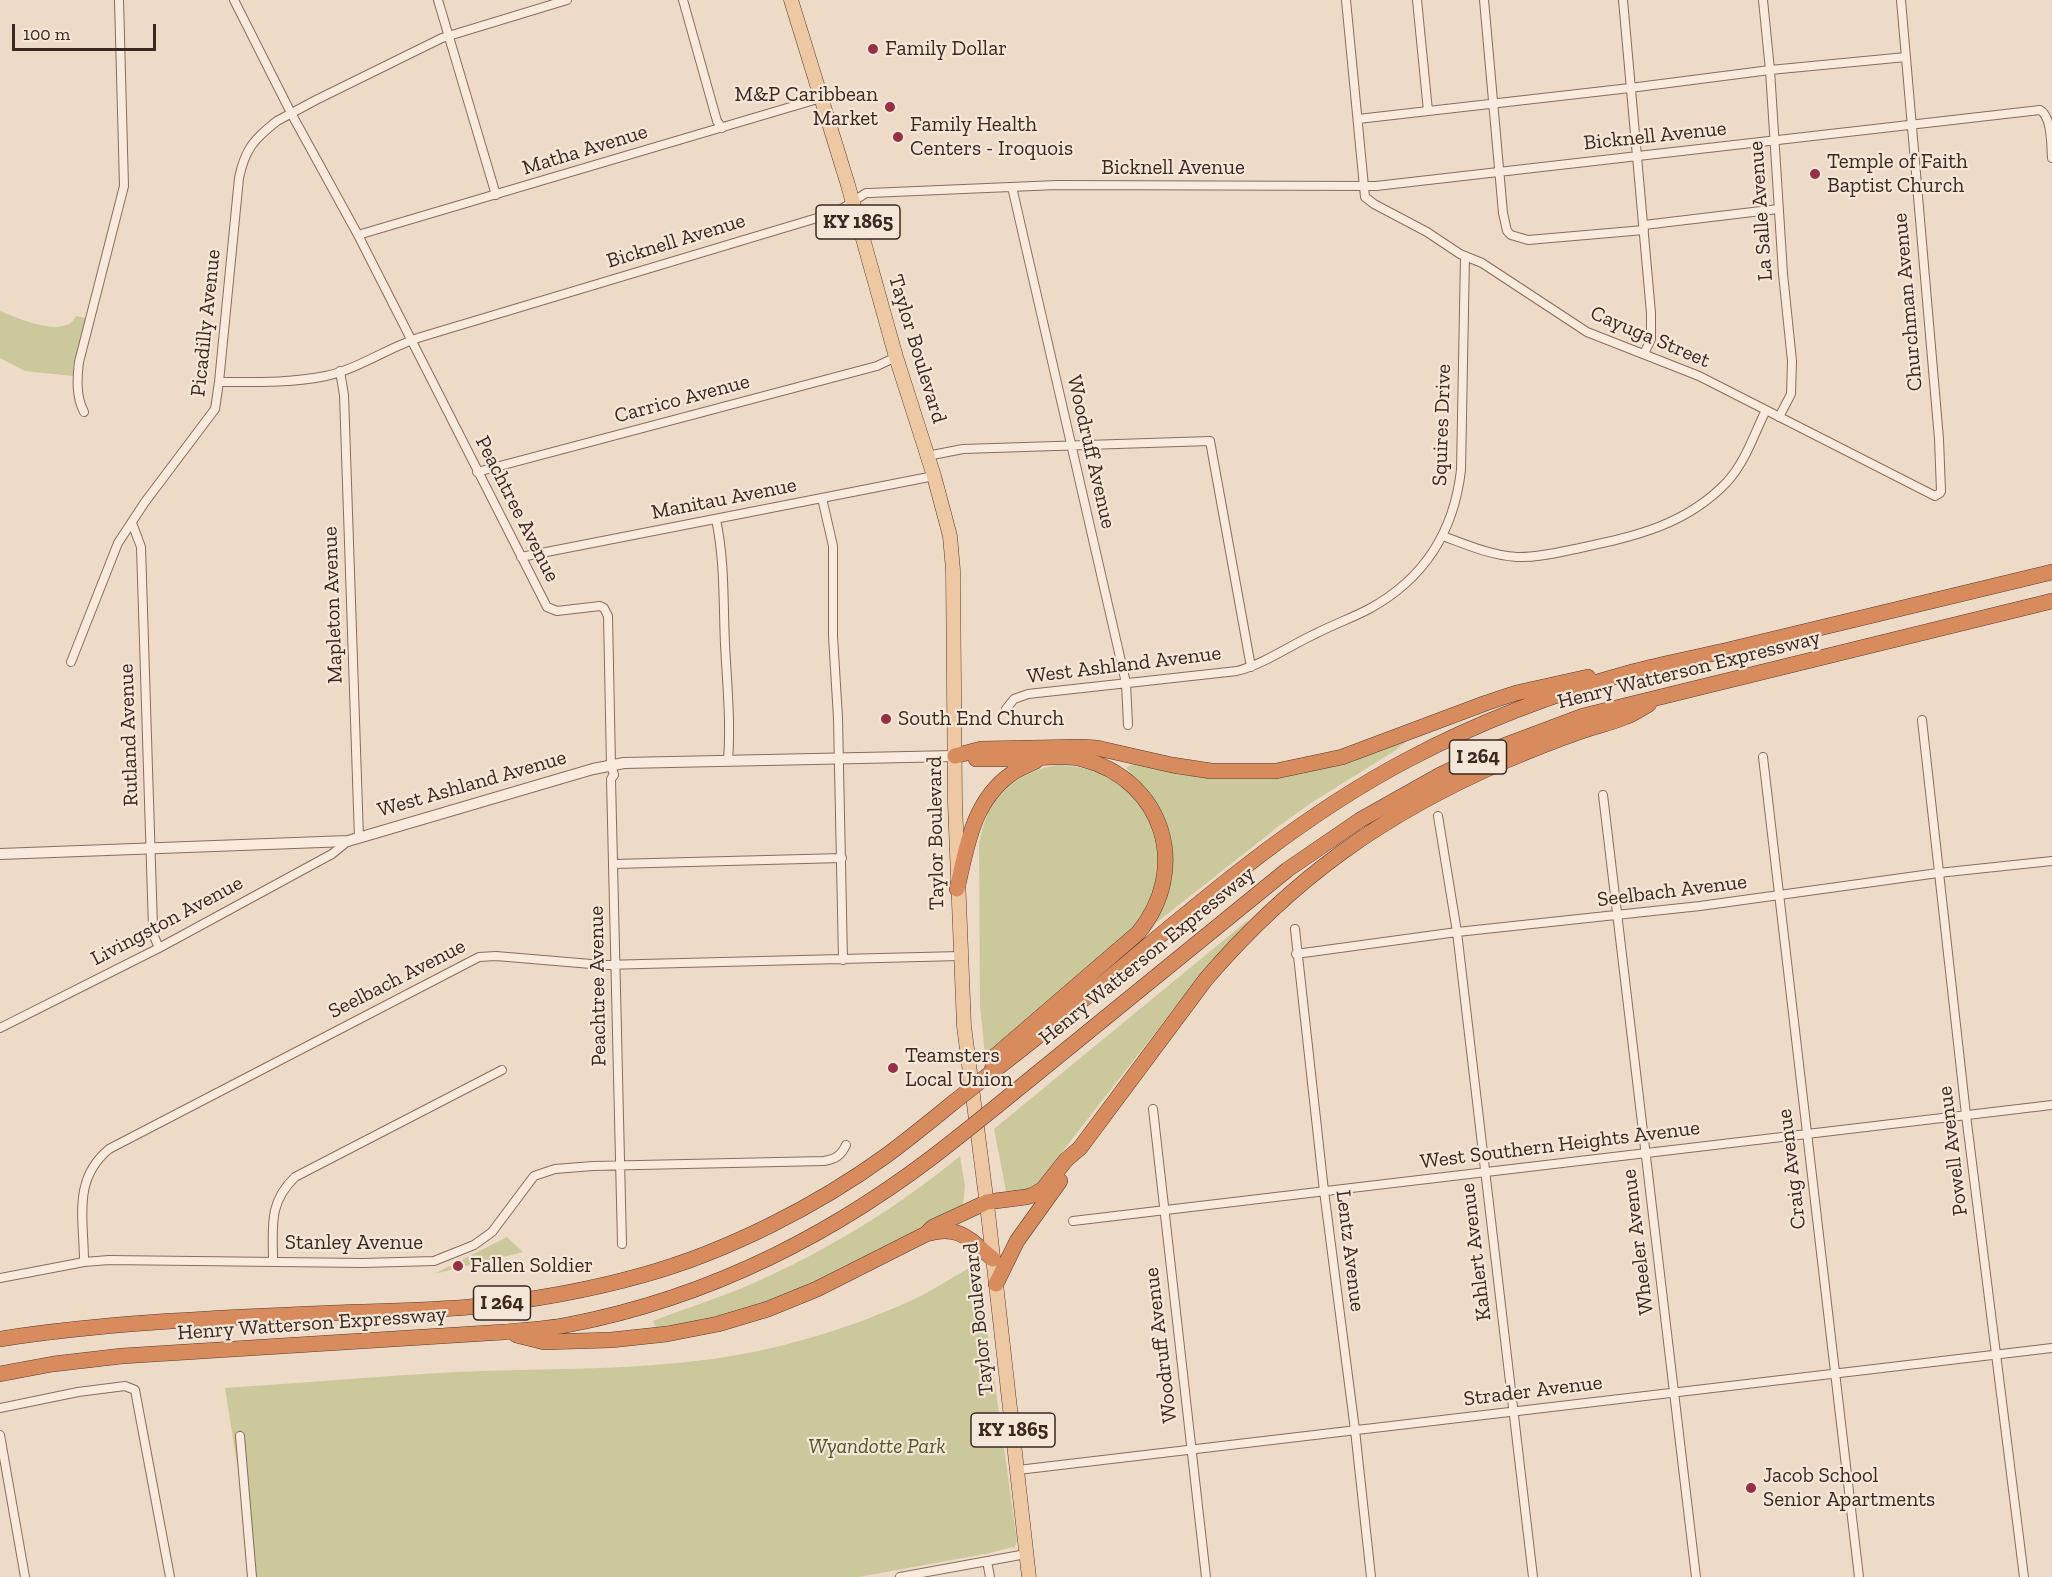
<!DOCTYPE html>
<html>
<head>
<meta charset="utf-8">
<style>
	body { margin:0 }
	#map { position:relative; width:2052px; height:1577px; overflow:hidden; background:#eddbc8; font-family:"Zilla Slab",serif }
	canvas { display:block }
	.scale { position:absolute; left:12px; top:24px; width:144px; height:27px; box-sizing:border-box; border:3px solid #3a2821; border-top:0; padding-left:8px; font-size:18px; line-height:21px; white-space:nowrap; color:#3a2821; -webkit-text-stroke:4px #f5e7d8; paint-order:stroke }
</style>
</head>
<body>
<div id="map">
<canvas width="2052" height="1577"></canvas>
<div class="scale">100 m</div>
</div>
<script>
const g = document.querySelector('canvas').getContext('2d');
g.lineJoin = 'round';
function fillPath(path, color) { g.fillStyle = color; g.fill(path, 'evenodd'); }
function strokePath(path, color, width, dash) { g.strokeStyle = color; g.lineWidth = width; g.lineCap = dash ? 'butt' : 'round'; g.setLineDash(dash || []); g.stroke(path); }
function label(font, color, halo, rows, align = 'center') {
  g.font = font + ' "Zilla Slab",serif'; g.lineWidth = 4.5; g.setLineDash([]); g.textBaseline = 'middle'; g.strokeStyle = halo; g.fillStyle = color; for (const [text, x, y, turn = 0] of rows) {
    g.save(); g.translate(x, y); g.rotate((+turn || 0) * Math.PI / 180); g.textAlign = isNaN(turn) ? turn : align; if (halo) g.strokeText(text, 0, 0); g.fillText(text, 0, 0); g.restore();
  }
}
const green = new Path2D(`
	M 0,311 C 18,318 65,340 76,316 L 87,318 L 73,366 L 73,376 L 25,371 L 0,358 Z
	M 1407,741 L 1393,752 L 1311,803 L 1279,826 L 1156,923 C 1175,881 1182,842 1155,801 C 1147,789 1136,780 1127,769 L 1127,767 L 1134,764 L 1302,773 L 1337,765 Z
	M 1058,765 C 1146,767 1189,861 1132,929 L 985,1055 L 980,1006 L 979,845 L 982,830 L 988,813 L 987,811 C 1005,785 1026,770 1058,765 Z
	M 1247,921 L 1248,922 L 1198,978 L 1037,1184 C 1026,1191 1019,1193 1006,1191 L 994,1129 Z
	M 960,1156 L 965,1186 L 963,1206 C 897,1240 830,1280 760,1304 C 726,1315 691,1322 657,1329 L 653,1321 C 684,1309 716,1299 747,1286 C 823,1253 896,1209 960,1156 Z
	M 507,1237 L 523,1252 L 434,1274 Z
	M 978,1263 L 1017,1541 L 1014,1549 L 1013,1547 L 990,1553 L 859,1577 L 255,1577 L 225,1388 C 302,1383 379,1376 456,1372 C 571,1367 688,1373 799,1341 C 836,1331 872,1318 906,1303 C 931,1292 954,1276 978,1263 Z`);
const minor = new Path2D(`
	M 234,0 L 291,113 L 358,235 L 547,607 L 557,611 L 600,606 L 604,608 L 608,616 L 611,765 L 614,775 L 611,779 L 622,1244
	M 438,0 L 496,195
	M 683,0 L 717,121 L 722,128
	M 1346,0 L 1365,197 L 1374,204 L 1427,232 L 1460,254 L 1482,263 L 1587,332 L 1699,376 L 1935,496 L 1940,493 L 1941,491 L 1939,439 L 1901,0
	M 1417,0 L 1428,111
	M 1484,0 L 1503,213 L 1507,231 L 1511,235 L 1528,240 L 1644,230
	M 1623,0 L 1651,313 L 1651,339 L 1644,354
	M 1763,0 L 1770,70 L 1783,274 L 1792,361 L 1791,394 L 1779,417
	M 1358,119 L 1630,88 L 1770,70 L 1906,57
	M 1012,187 L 1126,683 L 1128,725
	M 1644,225 L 1778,209
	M 358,235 L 821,98
	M 340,371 L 344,395 L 359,838
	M 219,382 C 254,382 292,383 326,376 C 358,369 389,347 421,337 L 837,212 L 866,193 L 870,193 L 1057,185 L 1376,186 L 2040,110 C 2052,117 2051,144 2052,158
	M 84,412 C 76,397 77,379 79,362 L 124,186 L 119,0
	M 927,456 L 963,449 L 1210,441 L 1251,667
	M 477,472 L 877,366 L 896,357
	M 822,498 L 833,546 L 833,636 L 838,718 L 843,960
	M 716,519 C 725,563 723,601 725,644 C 727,684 731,722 728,761
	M 132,523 L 141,547 L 153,928 L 153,934 L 159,948
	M 1443,536 C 1467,545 1490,555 1517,557 C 1537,558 1560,552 1580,548 C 1636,536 1686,525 1727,482 C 1746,461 1754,434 1766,410
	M 521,557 L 934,476
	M 71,662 L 118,543 L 145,502 L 215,409 L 219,382 L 239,178 C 245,149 254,139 277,121 L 316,100 L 442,38 L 567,0
	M 1006,709 L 1014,699 L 1028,694 L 1237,671 C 1264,664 1289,646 1315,634 C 1332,625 1352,618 1369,609 C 1424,579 1454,531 1461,470 L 1465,256
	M 1922,720 L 1966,1115 L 2024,1577
	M 1763,757 L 1859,1577
	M 1603,795 L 1696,1577
	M 1438,816 L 1457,932 L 1533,1577
	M 614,864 L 842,858
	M 1295,929 L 1324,1191 L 1355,1430 L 1371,1577
	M 1296,954 L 1457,932 L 1700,906 L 1938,873 L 2052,861
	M 0,1028 L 159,948 L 332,854 L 348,841
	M 1153,1109 L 1206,1577
	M 1073,1221 L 2052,1105
	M 84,1262 C 84,1219 72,1180 109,1149 L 479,957 L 496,956 L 603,965 L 960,956
	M 273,1262 C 273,1227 268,1203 295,1177 L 502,1070
	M 0,1278 L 84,1262 L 109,1260 L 363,1263 L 434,1261 L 474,1245 L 492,1232 L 534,1176 L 555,1169 L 593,1166 L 824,1161 C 835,1159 841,1156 846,1145
	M 0,1408 L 78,1392 L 125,1386 L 135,1390 L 170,1577
	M 0,1435 L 25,1577
	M 240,1436 L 252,1577
	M 1018,1470 L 2052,1348
	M 987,1561 L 990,1577
	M 900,1577 L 1026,1554`);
const tertiary = new Path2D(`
	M 0,854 L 348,841 L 593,769 L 624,763 L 955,756`);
const primary = new Path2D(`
	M 791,0 L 848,185 L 896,357 L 934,476 L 950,536 L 953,570 L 955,803 L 964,1026 L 988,1213 L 1029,1577`);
const motorway = new Path2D(`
	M 955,756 L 981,749 L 1082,747 L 1097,748 L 1172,765 L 1211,771 L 1276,771 L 1342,757 L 1486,703 L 1516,693 L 1588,677
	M 976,759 C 996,759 1016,759 1036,758 C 1051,757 1067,755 1082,759 C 1164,780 1191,869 1138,933 L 994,1057 L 992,1072
	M 957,889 C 967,846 973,801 1011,774 C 1019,768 1028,765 1036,761
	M 992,1072 C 1131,968 1254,840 1409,759 C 1479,722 1555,693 1632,672 C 1670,662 1710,655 1749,645 C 1850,621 1951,596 2052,572
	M 997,1106 L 1287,870 L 1360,820 L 1440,775 L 1495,749 L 1583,716 L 2052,601
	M 926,1234 L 933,1227 L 987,1202 L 1026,1197 L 1033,1195 L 1043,1189 L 1066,1160 L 1080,1148 L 1206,979 C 1293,878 1383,814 1505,761 C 1531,750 1556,740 1582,731 C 1596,726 1611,723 1625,717 C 1634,714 1642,708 1649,704
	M 996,1284 L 1017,1241 L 1060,1181
	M 516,1335 L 544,1342 L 611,1340 L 667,1334 L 718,1324 L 768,1309 L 817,1289 L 926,1234 C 959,1224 969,1239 993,1259
	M 0,1339 C 110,1322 221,1318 332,1313 C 378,1311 424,1311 469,1307 C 528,1301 586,1291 643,1275 C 726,1252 817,1206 887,1155 C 910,1138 932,1120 954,1102
	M 0,1374 L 53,1364 L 122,1356 L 504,1332 C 525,1330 547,1329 567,1325 C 714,1297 841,1231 957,1138`);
const motorwayBridge = new Path2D(`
	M 954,1102 L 992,1072
	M 957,1138 L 997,1106`);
const markers = [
	[873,49,6,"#963044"],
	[890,107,6,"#963044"],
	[898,137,6,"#963044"],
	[1815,174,6,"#963044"],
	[886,719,6,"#963044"],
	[893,1068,6,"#963044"],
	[458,1266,6,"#963044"],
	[1751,1488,6,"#963044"]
];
const shields = [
	[858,222,84],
	[1478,757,57],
	[502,1303,57],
	[1013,1430,84]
];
const shieldNames = [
	["KY 1865",858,222],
	["I 264",1478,757],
	["I 264",502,1303],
	["KY 1865",1013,1430]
];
const poiNames = [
	["Family Dollar",885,49],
	["M&P Caribbean",878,95,"right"],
	["Market",878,119,"right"],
	["Family Health",910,125],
	["Centers - Iroquois",910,149],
	["Temple of Faith",1827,162],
	["Baptist Church",1827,186],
	["South End Church",898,719],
	["Teamsters",905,1056],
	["Local Union",905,1080],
	["Fallen Soldier",470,1266],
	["Jacob School",1763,1476],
	["Senior Apartments",1763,1500]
];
const streetNames = [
	["Bicknell Avenue",1655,136,-6],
	["Matha Avenue",585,150,-17],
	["Bicknell Avenue",1173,168],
	["La Salle Avenue",1761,211,-94],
	["Bicknell Avenue",676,241,-17],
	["Churchman Avenue",1908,302,-95],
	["Picadilly Avenue",206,323,-84],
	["Cayuga Street",1650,337,23],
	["Taylor Boulevard",917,349,73],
	["Carrico Avenue",682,399,-15],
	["Squires Drive",1442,425,-88],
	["Woodruff Avenue",1091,452,77],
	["Manitau Avenue",724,499,-11],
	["Peachtree Avenue",517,509,63],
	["Mapleton Avenue",333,605,-92],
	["West Ashland Avenue",1124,665,-7],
	["Henry Watterson Expressway",1689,670,-14],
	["Rutland Avenue",129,735,-92],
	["West Ashland Avenue",472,784,-16],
	["Taylor Boulevard",936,833,-91],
	["Seelbach Avenue",1672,891,-7],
	["Livingston Avenue",167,921,-28],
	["Henry Watterson Expressway",1147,956,-39],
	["Seelbach Avenue",397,979,-27],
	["Peachtree Avenue",598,986,-91],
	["West Southern Heights Avenue",1560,1145,-7],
	["Powell Avenue",1953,1151,-97],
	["Craig Avenue",1792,1169,-97],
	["Wheeler Avenue",1638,1242,-97],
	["Stanley Avenue",354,1243],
	["Lentz Avenue",1350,1251,83],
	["Kahlert Avenue",1476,1252,-97],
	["Taylor Boulevard",979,1319,-96],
	["Henry Watterson Expressway",312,1324,-4],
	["Woodruff Avenue",1161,1345,-97],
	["Strader Avenue",1533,1391,-7]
];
const parkNames = [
	["Wyandotte Park",877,1447]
];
fillPath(green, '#cbc89c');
strokePath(minor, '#896c5e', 10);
strokePath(tertiary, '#896c5e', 12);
strokePath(primary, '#573c31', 15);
strokePath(motorway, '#573c31', 16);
strokePath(minor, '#f8eadc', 8);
strokePath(tertiary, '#f8eadc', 10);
strokePath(primary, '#eec8a2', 14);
strokePath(motorway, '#d88b5d', 15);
strokePath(motorwayBridge, '#573c31', 16, []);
strokePath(motorwayBridge, '#d88b5d', 15);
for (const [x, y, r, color] of markers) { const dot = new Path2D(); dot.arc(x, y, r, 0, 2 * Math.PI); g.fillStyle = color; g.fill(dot); strokePath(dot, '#f5e7d8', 2); }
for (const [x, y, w] of shields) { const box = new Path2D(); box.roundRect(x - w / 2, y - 17, w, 34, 4.5); g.fillStyle = '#f5e7d8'; g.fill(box); strokePath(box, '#3a2821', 1.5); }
label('bold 20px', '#3a2821', null, shieldNames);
label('21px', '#3a2821', '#f5e7d8', poiNames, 'left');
label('21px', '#3a2821', '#f5e7d8', streetNames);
label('italic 21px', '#535628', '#f5e7d8', parkNames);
</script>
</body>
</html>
